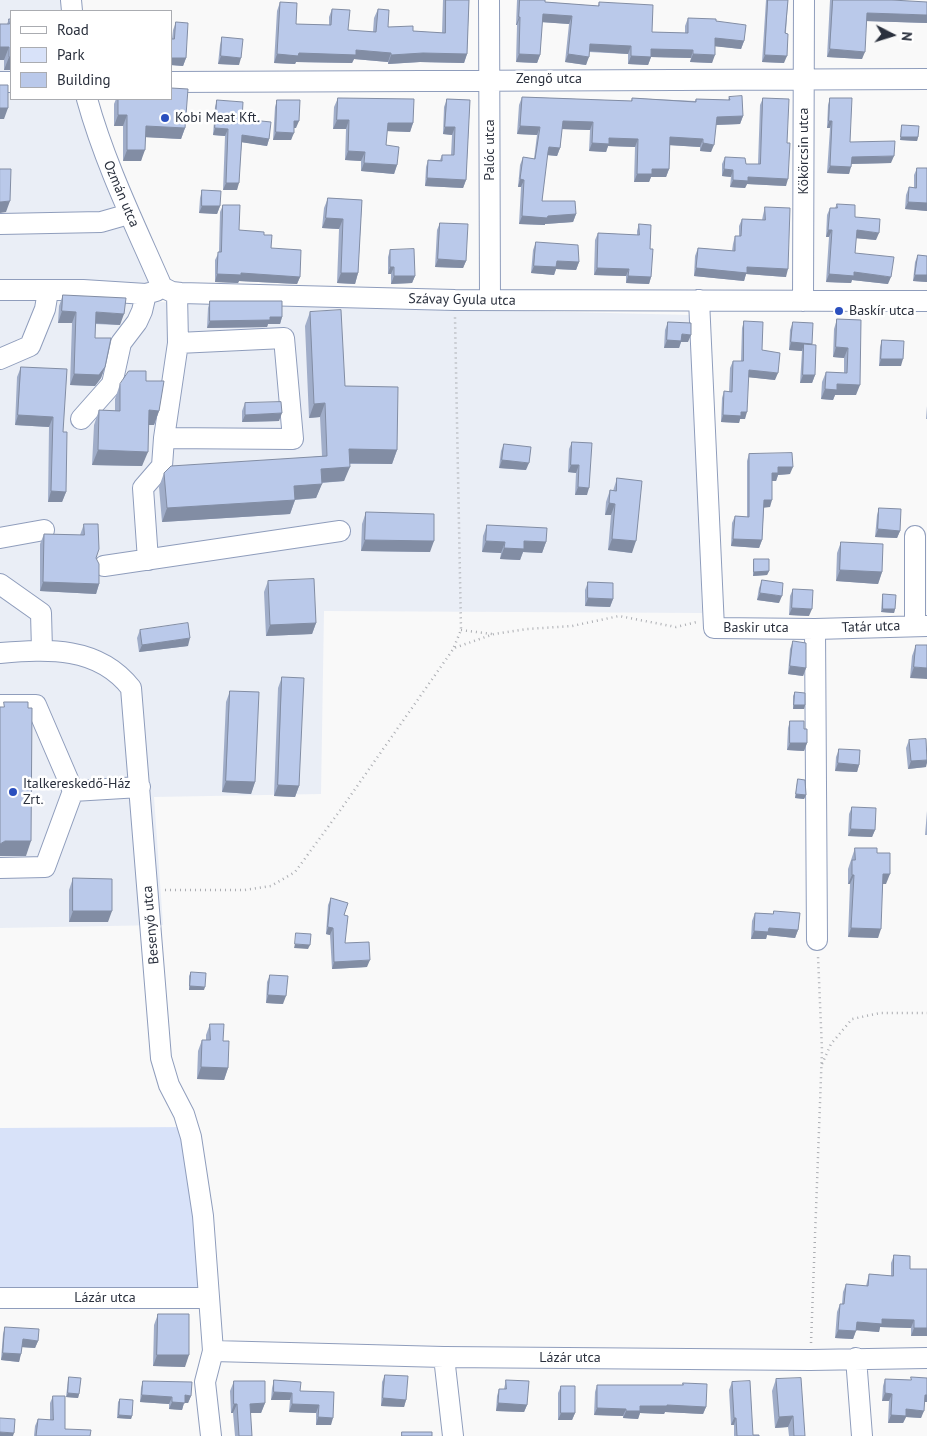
<!DOCTYPE html>
<html>
<head>
<meta charset="utf-8">
<style>
	body { margin:0 }
	#map { position:relative; width:927px; height:1436px; overflow:hidden; background:#f9f9f9; font-family:"PT Sans",sans-serif }
	canvas { display:block }
	.legend { position:absolute; left:10px; top:10px; width:162px; height:90px; box-sizing:border-box; background:#fff; border:1px solid #aaacb1; margin:0; padding:6px 9px; list-style:none; font-size:15px; color:#2a303d }
	.legend li { display:flex; align-items:center; gap:10px; height:25px }
	.legend b { width:25px; border:1px solid #aaacb1 }
	.north { position:absolute; left:867px; top:10px; width:50px; height:50px; -webkit-text-stroke:4px #fff; paint-order:stroke; rotate:95deg; font-size:14px; font-weight:700; line-height:20px; text-align:center; color:#2a303d }
	.north::after { content:''; display:block; margin:auto; width:18px; height:22px; background:#2a303d; clip-path:polygon(50% 0,100% 100%,50% 72%,0 100%) }
</style>
</head>
<body>
<div id="map">
<canvas width="927" height="1436"></canvas>
<ul class="legend">
<li><b style="height:6px;background:#fff"></b>Road</li>
<li><b style="height:14px;background:#d8e2f9"></b>Park</li>
<li><b style="height:14px;background:#bac9ea"></b>Building</li>
</ul>
<div class="north">N</div>
</div>
<script>
const g = document.querySelector('canvas').getContext('2d');
g.lineJoin = 'round';
function fillPath(path, color) { g.fillStyle = color; g.fill(path, 'evenodd'); }
function strokePath(path, color, width, dash) { g.strokeStyle = color; g.lineWidth = width; g.lineCap = dash ? 'butt' : 'round'; g.setLineDash(dash || []); g.stroke(path); }
function label(font, color, halo, rows, align = 'center') {
  g.font = font + ' "PT Sans",sans-serif'; g.lineWidth = 5; g.setLineDash([]); g.textBaseline = 'middle'; g.strokeStyle = halo; g.fillStyle = color; for (const [text, x, y, turn = 0] of rows) {
    g.save(); g.translate(x, y); g.rotate((+turn || 0) * Math.PI / 180); g.textAlign = isNaN(turn) ? turn : align; if (halo) g.strokeText(text, 0, 0); g.fillText(text, 0, 0); g.restore();
  }
}
const built = new Path2D(`
	M 0,0 L 61,0 L 62,11 L 11,11 L 11,99 L 86,99 L 155,302 L 692,315 L 702,613 L 324,611 L 321,794 L 154,797 L 163,925 L 0,928 Z`);
const green = new Path2D(`
	M 193,1127 L 202,1295 L 0,1294 L 0,1128 Z`);
const path = new Path2D(`
	M 461,630 L 492,634
	M 454,647 L 461,630 L 455,317
	M 165,890 L 245,890 L 271,886 L 295,872 L 339,812 L 454,648 L 494,634 L 527,629 L 572,626 L 619,616 L 676,627 L 697,622
	M 822,1064 L 831,1044 L 852,1019 L 880,1013 L 927,1013
	M 811,1343 L 822,1050 L 818,956`);
const minor = new Path2D(`
	M 71,0 L 72,11
	M 489,0 L 490,300
	M 0,82 L 11,82
	M 171,82 L 927,79
	M 87,99 C 105,164 135,225 162,287
	M 0,224 L 101,222 L 129,214
	M 162,287 L 172,292 L 181,293 L 455,300 L 927,301
	M 0,290 L 83,290 L 146,294 L 156,291 L 162,287
	M 699,300 L 714,628 L 815,629 L 817,940
	M 803,301 L 804,0
	M 0,359 L 30,346 L 45,309 L 48,291
	M 81,419 L 112,384 L 121,343 L 137,322 L 142,311 L 146,294
	M 164,438 L 293,439 L 284,338 L 178,343
	M 0,538 L 44,530
	M 148,560 L 143,488 L 162,466 L 164,438 L 178,343 L 177,293
	M 104,566 L 340,531
	M 0,584 L 41,613 L 42,650
	M 915,626 L 915,536
	M 815,629 L 927,626
	M 0,653 C 48,649 98,646 131,688 L 161,1058 L 169,1085 L 184,1114 L 191,1137 L 203,1216 L 213,1351 L 205,1382 L 211,1436
	M 0,705 L 36,705 L 73,791 L 45,867 L 0,868
	M 73,791 L 140,787
	M 0,1298 L 209,1298
	M 213,1351 L 444,1357 L 810,1360 L 927,1358
	M 444,1357 L 453,1436
	M 856,1358 L 862,1436`);
const wall = new Path2D(`
	M 443,0 L 469,0 L 467,54 L 464,63 L 420,62 L 388,64 L 388,62 L 354,59 L 352,63 L 296,62 L 295,64 L 274,63 L 277,11 L 280,2 L 296,24 L 329,25 L 329,17 L 332,9 L 348,30 L 373,32 L 374,18 L 378,9 L 388,27 L 413,31 L 442,33 Z
	M 517,0 L 545,0 L 545,2 L 598,6 L 599,2 L 652,32 L 685,33 L 685,26 L 688,18 L 716,21 L 744,41 L 741,49 L 715,46 L 712,63 L 690,62 L 691,58 L 651,57 L 648,65 L 628,64 L 628,54 L 589,52 L 586,65 L 565,62 L 569,24 L 542,22 L 540,55 L 537,63 L 516,62 L 517,25 L 516,25 Z
	M 766,0 L 788,0 L 784,63 L 762,62 Z
	M 830,0 L 892,0 L 927,23 L 867,21 L 862,59 L 827,57 Z
	M 9,19 L 11,70 L 4,70 L 4,60 L 0,60 L 0,24 L 7,24 Z
	M 176,22 L 186,58 L 183,66 L 171,65 L 171,39 L 172,39 L 173,30 Z
	M 222,37 L 239,65 L 218,64 L 220,45 Z
	M 522,97 L 631,101 L 632,98 L 695,101 L 696,99 L 728,100 L 729,97 L 743,116 L 740,124 L 716,125 L 711,152 L 700,151 L 700,147 L 670,145 L 669,169 L 666,177 L 651,177 L 649,182 L 634,182 L 635,147 L 608,146 L 606,152 L 589,151 L 590,130 L 562,129 L 560,148 L 557,156 L 547,155 L 542,201 L 576,214 L 573,222 L 545,224 L 545,225 L 519,224 L 521,187 L 518,187 L 520,165 L 523,157 L 534,159 L 537,135 L 517,134 L 519,105 Z
	M 338,98 L 413,123 L 410,132 L 387,131 L 386,145 L 397,165 L 394,174 L 361,171 L 361,161 L 345,160 L 346,129 L 333,129 L 334,107 Z
	M 763,98 L 787,143 L 786,186 L 747,184 L 745,188 L 730,187 L 731,177 L 722,176 L 722,164 L 725,157 L 746,164 L 758,164 L 760,105 Z
	M 830,98 L 850,142 L 891,163 L 851,164 L 849,174 L 827,173 L 830,128 L 827,128 L 828,105 Z
	M 116,99 L 171,99 L 185,128 L 181,139 L 146,137 L 141,161 L 123,161 L 123,126 L 114,126 L 114,104 Z
	M 447,99 L 470,100 L 466,180 L 463,188 L 425,186 L 426,167 L 428,160 L 440,160 L 442,155 L 451,155 L 452,135 L 443,134 L 444,107 Z
	M 217,100 L 269,139 L 267,146 L 242,142 L 237,190 L 223,190 L 225,136 L 213,135 L 215,107 Z
	M 277,100 L 296,128 L 294,128 L 291,140 L 273,140 L 275,107 Z
	M 902,125 L 918,137 L 917,141 L 900,140 L 901,129 Z
	M 917,168 L 927,168 L 927,211 L 905,209 L 906,195 L 909,187 L 914,188 L 914,175 Z
	M 202,190 L 220,206 L 217,214 L 199,213 L 200,198 Z
	M 328,198 L 362,200 L 358,273 L 355,284 L 337,283 L 339,229 L 322,228 L 324,208 Z
	M 837,204 L 855,217 L 876,240 L 856,238 L 855,253 L 888,284 L 852,280 L 851,283 L 826,282 L 829,237 L 826,237 L 827,215 L 830,208 L 835,208 Z
	M 223,205 L 239,230 L 264,235 L 271,248 L 300,277 L 297,284 L 239,281 L 238,283 L 215,282 L 215,260 L 219,252 L 220,212 Z
	M 765,207 L 786,277 L 746,274 L 744,281 L 694,276 L 695,256 L 698,248 L 732,251 L 733,244 L 735,236 L 739,236 L 739,226 L 742,219 L 762,220 L 763,215 Z
	M 440,223 L 466,261 L 463,268 L 435,267 L 437,230 Z
	M 639,224 L 650,249 L 651,277 L 649,284 L 626,283 L 626,276 L 594,275 L 595,240 L 598,233 L 637,235 L 637,231 Z
	M 536,242 L 579,262 L 576,270 L 556,269 L 554,275 L 531,273 L 533,250 Z
	M 390,250 L 415,276 L 412,283 L 391,284 L 391,274 L 388,274 L 388,257 Z
	M 918,255 L 927,256 L 927,282 L 913,281 L 915,262 Z
	M 63,295 L 120,325 L 95,324 L 95,338 L 105,367 L 101,378 L 95,386 L 70,385 L 72,323 L 58,323 L 59,306 Z
	M 210,301 L 282,317 L 280,324 L 268,324 L 267,327 L 207,328 L 208,308 Z
	M 310,312 L 345,386 L 397,450 L 392,464 L 349,464 L 344,481 L 322,483 L 316,498 L 295,500 L 290,514 L 162,522 L 159,487 L 164,473 L 322,456 L 320,417 L 309,418 L 305,326 Z
	M 837,319 L 861,320 L 856,395 L 835,395 L 833,400 L 821,399 L 822,382 L 826,372 L 844,373 L 844,358 L 833,357 L 834,329 Z
	M 744,321 L 762,350 L 775,380 L 748,377 L 745,419 L 740,419 L 739,423 L 721,422 L 722,398 L 724,391 L 729,392 L 730,368 L 733,361 L 741,361 L 742,328 Z
	M 668,322 L 688,342 L 681,342 L 679,348 L 664,348 L 665,330 Z
	M 793,322 L 812,345 L 815,375 L 812,383 L 800,383 L 802,351 L 789,350 L 790,330 Z
	M 882,340 L 901,366 L 879,366 L 880,347 Z
	M 21,367 L 63,432 L 66,492 L 62,502 L 48,502 L 49,427 L 15,425 L 17,377 Z
	M 146,381 L 159,411 L 154,425 L 148,425 L 142,466 L 92,465 L 94,425 L 99,410 L 115,411 L 115,399 L 120,384 Z
	M 245,403 L 279,421 L 242,422 L 242,411 Z
	M 927,405 L 927,419 L 926,419 L 927,406 Z
	M 572,442 L 587,495 L 575,495 L 576,473 L 568,472 L 569,449 Z
	M 504,444 L 526,470 L 499,468 L 501,451 Z
	M 749,454 L 790,474 L 778,475 L 776,481 L 772,481 L 770,507 L 764,507 L 762,540 L 759,548 L 731,546 L 732,523 L 735,516 L 747,517 L 747,461 Z
	M 617,478 L 632,553 L 608,550 L 611,515 L 605,515 L 606,502 L 610,490 L 613,491 Z
	M 879,508 L 900,531 L 897,538 L 875,537 L 877,515 Z
	M 366,512 L 430,552 L 361,551 L 362,524 Z
	M 84,524 L 96,558 L 99,584 L 96,594 L 40,591 L 40,544 L 44,534 L 80,535 Z
	M 487,525 L 546,542 L 542,553 L 523,552 L 520,560 L 500,559 L 501,553 L 482,552 L 483,536 Z
	M 841,542 L 882,572 L 878,584 L 836,581 L 837,553 Z
	M 754,559 L 769,571 L 767,575 L 753,576 L 753,563 Z
	M 762,580 L 779,603 L 757,600 L 759,588 Z
	M 268,581 L 316,623 L 312,634 L 266,636 L 264,592 Z
	M 588,582 L 613,599 L 610,607 L 585,606 L 585,590 Z
	M 793,589 L 809,616 L 789,615 L 790,596 Z
	M 883,594 L 895,609 L 894,613 L 881,612 L 882,598 Z
	M 140,630 L 188,646 L 139,652 L 137,638 Z
	M 793,641 L 806,668 L 803,676 L 788,674 L 790,649 Z
	M 916,645 L 927,645 L 910,678 L 912,656 Z
	M 282,677 L 299,786 L 295,797 L 274,796 L 278,688 Z
	M 230,691 L 255,782 L 251,794 L 222,792 L 226,702 Z
	M 795,692 L 805,705 L 804,709 L 793,709 L 793,696 Z
	M 790,721 L 804,729 L 807,743 L 804,751 L 787,750 L 788,728 Z
	M 909,740 L 926,767 L 908,769 L 906,748 Z
	M 839,749 L 859,765 L 857,772 L 835,771 L 836,757 Z
	M 798,779 L 806,795 L 804,799 L 795,798 L 797,783 Z
	M 852,807 L 875,830 L 872,837 L 848,836 L 849,814 Z
	M 927,811 L 927,835 L 925,835 Z
	M 855,848 L 877,853 L 886,884 L 883,884 L 878,938 L 848,937 L 850,884 L 848,884 L 848,869 Z
	M 73,878 L 108,922 L 69,922 L 69,890 Z
	M 331,898 L 344,915 L 345,943 L 367,967 L 332,969 L 330,935 L 326,934 L 328,905 Z
	M 774,911 L 798,930 L 795,938 L 767,935 L 766,939 L 751,939 L 752,921 L 755,913 L 773,914 Z
	M 191,972 L 204,990 L 189,990 L 189,976 Z
	M 270,975 L 283,1004 L 266,1003 L 267,982 Z
	M 210,1024 L 223,1041 L 228,1068 L 224,1080 L 197,1079 L 198,1051 L 202,1040 L 206,1040 L 206,1035 Z
	M 894,1255 L 910,1269 L 927,1336 L 911,1336 L 911,1328 L 880,1327 L 879,1332 L 856,1330 L 853,1339 L 835,1338 L 837,1312 L 840,1304 L 842,1304 L 843,1292 L 846,1284 L 866,1286 L 869,1274 L 891,1276 L 891,1263 Z
	M 158,1314 L 185,1367 L 153,1366 L 154,1325 Z
	M 5,1327 L 38,1341 L 35,1348 L 22,1347 L 19,1362 L 1,1360 L 3,1334 Z
	M 385,1375 L 406,1400 L 404,1407 L 381,1406 L 382,1382 Z
	M 69,1377 L 79,1394 L 78,1398 L 66,1397 L 68,1380 Z
	M 911,1377 L 927,1402 L 925,1402 L 921,1418 L 906,1417 L 903,1423 L 888,1423 L 889,1401 L 882,1401 L 883,1386 L 885,1379 L 911,1380 Z
	M 776,1379 L 805,1436 L 789,1436 L 788,1427 L 775,1428 L 772,1391 Z
	M 274,1380 L 300,1391 L 334,1392 L 331,1425 L 316,1425 L 316,1413 L 289,1412 L 290,1400 L 271,1400 L 272,1388 Z
	M 506,1380 L 527,1405 L 524,1412 L 496,1411 L 497,1396 L 499,1389 L 504,1389 Z
	M 143,1381 L 191,1396 L 188,1403 L 184,1403 L 182,1410 L 169,1409 L 169,1404 L 140,1402 L 141,1388 Z
	M 234,1381 L 265,1403 L 261,1413 L 250,1413 L 252,1436 L 235,1436 L 233,1413 L 231,1413 L 230,1391 Z
	M 732,1382 L 753,1435 L 759,1436 L 734,1436 L 734,1425 L 731,1425 L 729,1390 Z
	M 683,1383 L 706,1407 L 703,1414 L 665,1412 L 664,1414 L 640,1413 L 638,1419 L 623,1418 L 623,1416 L 594,1415 L 595,1392 L 597,1385 L 682,1385 Z
	M 561,1386 L 575,1413 L 572,1420 L 558,1420 L 558,1393 Z
	M 53,1396 L 65,1429 L 90,1436 L 34,1436 L 35,1426 L 38,1419 L 50,1420 L 50,1403 Z
	M 120,1399 L 132,1416 L 131,1419 L 117,1418 L 118,1402 Z`);
const shadedWall = new Path2D(`
	M 867,13 L 927,15 L 927,23 L 864,21 Z
	M 543,14 L 572,16 L 569,24 L 540,22 Z
	M 519,17 L 520,17 L 517,25 L 516,25 Z
	M 715,38 L 744,41 L 741,49 L 712,46 Z
	M 590,44 L 631,46 L 628,54 L 587,51 Z
	M 0,47 L 9,47 L 4,60 L 0,60 Z
	M 651,49 L 693,50 L 691,58 L 651,57 L 648,65 L 628,64 L 631,56 Z
	M 830,49 L 865,52 L 862,59 L 827,57 Z
	M 356,50 L 391,53 L 388,62 L 354,59 L 352,63 L 296,62 L 295,64 L 274,63 L 277,54 Z
	M 423,53 L 467,54 L 464,63 L 420,62 L 388,64 L 391,55 Z
	M 519,54 L 540,55 L 537,63 L 516,62 Z
	M 568,54 L 589,57 L 586,65 L 565,62 Z
	M 693,54 L 715,55 L 712,63 L 690,62 Z
	M 765,55 L 787,56 L 784,63 L 762,62 Z
	M 221,56 L 241,58 L 239,65 L 218,64 Z
	M 9,57 L 11,57 L 11,70 L 4,70 Z
	M 171,58 L 186,58 L 183,66 L 171,65 Z
	M 0,108 L 8,108 L 4,119 L 0,119 Z
	M 118,115 L 127,115 L 123,126 L 114,126 Z
	M 743,116 L 740,124 L 714,125 L 717,117 Z
	M 337,120 L 349,120 L 346,129 L 333,129 Z
	M 294,121 L 299,121 L 296,128 L 292,128 Z
	M 563,121 L 593,122 L 590,130 L 560,129 Z
	M 829,121 L 832,121 L 830,128 L 827,128 Z
	M 388,123 L 413,123 L 410,132 L 385,131 Z
	M 146,126 L 185,128 L 181,139 L 142,137 Z
	M 520,126 L 540,127 L 537,135 L 517,134 Z
	M 445,127 L 455,127 L 452,135 L 443,134 Z
	M 215,128 L 228,129 L 225,136 L 213,135 Z
	M 276,132 L 294,133 L 291,140 L 273,140 Z
	M 242,135 L 269,139 L 267,146 L 240,142 Z
	M 670,137 L 703,139 L 700,147 L 667,145 Z
	M 901,137 L 918,137 L 917,141 L 900,140 Z
	M 609,138 L 638,139 L 635,147 L 608,146 L 606,152 L 589,151 L 592,143 Z
	M 703,143 L 714,145 L 711,152 L 700,151 Z
	M 549,147 L 560,148 L 557,156 L 547,155 Z
	M 127,150 L 145,150 L 141,161 L 123,161 Z
	M 348,151 L 365,152 L 361,161 L 345,160 Z
	M 894,156 L 891,163 L 849,164 L 852,157 Z
	M 364,163 L 397,165 L 394,174 L 361,171 Z
	M 830,166 L 851,167 L 849,174 L 827,173 Z
	M 652,169 L 669,169 L 666,177 L 651,177 L 649,182 L 634,182 L 637,174 Z
	M 724,169 L 733,170 L 731,177 L 722,176 Z
	M 748,177 L 788,179 L 786,186 L 747,184 L 745,188 L 730,187 L 733,180 Z
	M 427,178 L 466,180 L 463,188 L 425,186 Z
	M 520,179 L 524,180 L 521,187 L 518,187 Z
	M 226,183 L 239,183 L 237,190 L 223,190 Z
	M 10,201 L 6,212 L 0,213 L 0,202 Z
	M 908,202 L 927,203 L 927,211 L 905,209 Z
	M 202,206 L 220,206 L 217,214 L 199,213 Z
	M 576,214 L 573,222 L 545,224 L 545,225 L 519,224 L 522,216 L 548,216 Z
	M 326,218 L 343,219 L 339,229 L 322,228 Z
	M 828,230 L 832,230 L 829,237 L 826,237 Z
	M 857,230 L 879,233 L 876,240 L 854,238 Z
	M 438,259 L 466,261 L 463,268 L 435,267 Z
	M 557,261 L 579,262 L 576,270 L 556,269 L 554,275 L 531,273 L 534,266 Z
	M 390,267 L 394,267 L 391,274 L 388,274 Z
	M 747,267 L 788,269 L 786,277 L 746,274 L 744,281 L 694,276 L 696,268 Z
	M 597,268 L 629,269 L 626,276 L 594,275 Z
	M 854,272 L 891,277 L 888,284 L 852,280 L 851,283 L 826,282 L 829,274 Z
	M 241,273 L 300,277 L 297,284 L 239,281 L 238,283 L 215,282 L 217,274 Z
	M 341,273 L 358,273 L 355,284 L 337,283 Z
	M 915,275 L 927,275 L 927,282 L 913,281 Z
	M 394,276 L 415,276 L 412,283 L 391,284 Z
	M 628,276 L 651,277 L 649,284 L 626,283 Z
	M 62,311 L 76,312 L 72,323 L 58,323 Z
	M 96,312 L 124,314 L 120,325 L 92,323 Z
	M 270,317 L 282,317 L 280,324 L 268,324 L 267,327 L 207,328 L 210,321 Z
	M 682,334 L 691,335 L 688,342 L 681,342 L 679,348 L 664,348 L 667,340 Z
	M 791,342 L 812,344 L 809,351 L 804,344 L 802,351 L 789,350 Z
	M 836,347 L 848,348 L 844,358 L 833,357 Z
	M 881,359 L 903,359 L 901,366 L 879,366 Z
	M 105,367 L 101,378 L 95,386 L 70,385 L 74,374 Z
	M 749,370 L 778,373 L 775,380 L 746,377 Z
	M 803,375 L 815,375 L 812,383 L 800,383 Z
	M 837,384 L 860,385 L 856,395 L 835,395 L 833,400 L 821,399 L 825,389 Z
	M 325,403 L 320,417 L 309,418 L 314,404 Z
	M 149,410 L 159,411 L 154,425 L 143,425 Z
	M 741,412 L 747,412 L 745,419 L 740,419 L 739,423 L 721,422 L 723,415 Z
	M 282,413 L 279,421 L 242,422 L 245,415 Z
	M 18,415 L 53,417 L 49,427 L 15,425 Z
	M 349,449 L 397,450 L 392,464 L 344,463 Z
	M 98,450 L 148,452 L 142,466 L 92,465 Z
	M 502,460 L 529,463 L 526,470 L 499,468 Z
	M 571,465 L 579,465 L 576,473 L 568,472 Z
	M 350,467 L 344,481 L 315,483 L 321,469 Z
	M 778,467 L 793,467 L 790,474 L 778,475 L 776,481 L 769,481 L 772,473 Z
	M 322,484 L 316,498 L 289,500 L 294,486 Z
	M 578,487 L 589,488 L 587,495 L 575,495 Z
	M 51,491 L 66,492 L 62,502 L 48,502 Z
	M 295,500 L 290,514 L 162,522 L 167,508 Z
	M 764,500 L 772,500 L 770,507 L 762,508 Z
	M 609,503 L 615,504 L 611,515 L 605,515 Z
	M 878,529 L 900,531 L 897,538 L 875,537 Z
	M 612,539 L 636,541 L 632,553 L 608,550 Z
	M 733,539 L 762,540 L 759,548 L 731,546 Z
	M 365,540 L 434,541 L 430,552 L 361,551 Z
	M 486,541 L 505,542 L 501,553 L 482,552 Z
	M 524,541 L 546,542 L 542,553 L 523,552 L 520,560 L 500,559 L 504,548 Z
	M 840,570 L 882,572 L 878,584 L 836,581 Z
	M 769,571 L 767,575 L 753,576 L 754,572 Z
	M 43,582 L 99,584 L 96,594 L 40,591 Z
	M 760,593 L 782,596 L 779,603 L 757,600 Z
	M 588,598 L 613,599 L 610,607 L 585,606 Z
	M 792,608 L 812,609 L 809,616 L 789,615 Z
	M 883,609 L 895,609 L 894,613 L 881,612 Z
	M 316,623 L 312,634 L 266,636 L 270,625 Z
	M 190,638 L 188,646 L 139,652 L 142,645 Z
	M 790,666 L 806,668 L 803,676 L 788,674 Z
	M 914,667 L 927,668 L 927,679 L 910,678 Z
	M 794,705 L 805,705 L 804,709 L 793,709 Z
	M 790,743 L 807,743 L 804,751 L 787,750 Z
	M 927,760 L 927,763 L 926,767 L 908,769 L 911,761 Z
	M 838,763 L 859,765 L 857,772 L 835,771 Z
	M 226,781 L 255,782 L 251,794 L 222,792 Z
	M 278,785 L 299,786 L 295,797 L 274,796 Z
	M 796,794 L 806,795 L 804,799 L 795,798 Z
	M 851,829 L 875,830 L 872,837 L 848,836 Z
	M 5,841 L 31,841 L 26,856 L 0,856 L 0,844 Z
	M 883,874 L 890,874 L 886,884 L 880,884 Z
	M 852,875 L 854,875 L 850,884 L 848,884 Z
	M 73,911 L 112,911 L 108,922 L 69,922 Z
	M 328,927 L 333,928 L 330,935 L 326,934 Z
	M 769,928 L 798,930 L 795,938 L 767,935 L 766,939 L 751,939 L 754,931 Z
	M 851,928 L 881,929 L 878,938 L 848,937 Z
	M 295,944 L 310,945 L 308,949 L 294,948 Z
	M 370,960 L 367,967 L 332,969 L 334,962 Z
	M 190,986 L 205,987 L 204,990 L 189,990 Z
	M 268,995 L 286,996 L 283,1004 L 266,1003 Z
	M 201,1067 L 228,1068 L 224,1080 L 197,1079 Z
	M 882,1319 L 914,1320 L 911,1328 L 880,1327 L 879,1332 L 854,1330 L 857,1322 Z
	M 914,1328 L 927,1328 L 927,1336 L 911,1336 Z
	M 838,1330 L 856,1331 L 853,1339 L 835,1338 Z
	M 23,1339 L 38,1341 L 35,1348 L 20,1347 Z
	M 3,1353 L 21,1354 L 19,1362 L 1,1360 Z
	M 157,1355 L 189,1355 L 185,1367 L 153,1366 Z
	M 274,1392 L 292,1393 L 290,1400 L 271,1400 Z
	M 68,1393 L 79,1394 L 78,1398 L 66,1397 Z
	M 885,1393 L 892,1394 L 889,1401 L 882,1401 Z
	M 142,1395 L 172,1397 L 169,1404 L 140,1402 Z
	M 185,1395 L 191,1396 L 188,1403 L 184,1403 L 182,1410 L 169,1409 L 172,1402 Z
	M 925,1395 L 927,1395 L 927,1402 L 922,1402 Z
	M 383,1398 L 406,1400 L 404,1407 L 381,1406 Z
	M 265,1403 L 261,1413 L 246,1413 L 250,1404 Z
	M 498,1403 L 527,1405 L 524,1412 L 496,1411 Z
	M 234,1404 L 237,1404 L 233,1413 L 231,1413 Z
	M 292,1404 L 319,1405 L 316,1413 L 289,1412 Z
	M 667,1405 L 706,1407 L 703,1414 L 665,1412 L 664,1414 L 640,1413 L 638,1419 L 623,1418 L 626,1411 L 640,1406 Z
	M 597,1408 L 626,1409 L 623,1416 L 594,1415 Z
	M 906,1409 L 924,1411 L 921,1418 L 906,1417 L 903,1423 L 888,1423 L 891,1415 Z
	M 561,1413 L 575,1413 L 572,1420 L 558,1420 Z
	M 119,1415 L 132,1416 L 131,1419 L 117,1418 Z
	M 793,1416 L 788,1427 L 775,1428 L 779,1417 Z
	M 318,1417 L 333,1418 L 331,1425 L 316,1425 Z
	M 734,1418 L 736,1418 L 734,1425 L 731,1425 Z
	M 0,1432 L 14,1433 L 13,1436 L 0,1436 Z`);
const building = new Path2D(`
	M 446,0 L 469,0 L 467,54 L 423,53 L 391,55 L 391,53 L 356,50 L 356,55 L 299,53 L 298,56 L 277,54 L 280,2 L 297,3 L 296,24 L 331,25 L 332,9 L 350,10 L 348,30 L 376,32 L 378,9 L 389,10 L 388,27 L 413,26 L 413,31 L 445,33 Z
	M 520,0 L 545,0 L 545,2 L 599,6 L 599,2 L 653,5 L 652,32 L 688,33 L 688,18 L 716,19 L 716,21 L 746,25 L 744,41 L 715,38 L 715,55 L 693,54 L 693,50 L 651,49 L 651,57 L 631,56 L 631,46 L 590,44 L 589,57 L 568,54 L 572,16 L 543,14 L 540,55 L 519,54 L 520,17 L 519,17 Z
	M 768,0 L 788,0 L 785,33 L 788,34 L 787,56 L 765,55 Z
	M 833,0 L 892,0 L 927,2 L 927,15 L 867,13 L 865,52 L 830,49 Z
	M 9,19 L 11,19 L 11,57 L 9,57 L 9,47 L 0,47 L 0,24 L 9,24 Z
	M 176,22 L 188,23 L 186,58 L 171,58 L 171,39 L 174,39 Z
	M 222,37 L 243,39 L 241,58 L 221,56 Z
	M 0,85 L 8,85 L 8,108 L 0,108 Z
	M 171,88 L 188,89 L 185,128 L 146,126 L 145,150 L 127,150 L 127,115 L 118,115 L 118,99 L 171,99 Z
	M 742,96 L 743,116 L 717,117 L 714,145 L 703,143 L 703,139 L 670,137 L 669,169 L 652,169 L 652,174 L 637,174 L 638,139 L 609,138 L 609,144 L 592,143 L 593,122 L 563,121 L 560,148 L 549,147 L 548,152 L 542,201 L 575,201 L 576,214 L 548,216 L 547,218 L 522,216 L 524,180 L 520,179 L 523,157 L 535,159 L 540,127 L 520,126 L 522,97 L 632,101 L 632,98 L 696,102 L 696,99 L 730,100 L 729,97 Z
	M 338,98 L 414,99 L 413,123 L 388,123 L 386,145 L 399,147 L 397,165 L 364,163 L 365,152 L 348,151 L 349,120 L 337,120 Z
	M 763,98 L 789,99 L 787,143 L 790,143 L 788,179 L 748,177 L 748,181 L 733,180 L 733,170 L 724,169 L 725,157 L 745,158 L 746,164 L 760,164 Z
	M 830,98 L 852,98 L 850,142 L 895,141 L 894,156 L 852,157 L 851,167 L 830,166 L 832,121 L 829,121 Z
	M 447,99 L 470,100 L 466,180 L 427,178 L 428,160 L 442,161 L 442,155 L 454,155 L 455,127 L 445,127 Z
	M 217,100 L 243,102 L 242,119 L 271,122 L 269,139 L 242,135 L 239,183 L 226,183 L 228,129 L 215,128 Z
	M 277,100 L 300,100 L 299,121 L 294,121 L 294,133 L 276,132 Z
	M 902,125 L 919,126 L 918,137 L 901,137 Z
	M 917,168 L 927,168 L 927,203 L 908,202 L 909,187 L 916,188 Z
	M 0,169 L 11,169 L 10,201 L 0,202 Z
	M 202,190 L 221,191 L 220,206 L 202,206 Z
	M 328,198 L 362,200 L 358,273 L 341,273 L 343,219 L 326,218 Z
	M 837,204 L 855,205 L 855,217 L 880,219 L 879,233 L 857,230 L 855,253 L 894,257 L 891,277 L 854,272 L 854,276 L 829,274 L 832,230 L 828,230 L 830,208 L 837,208 Z
	M 223,205 L 240,205 L 239,230 L 264,232 L 264,235 L 272,235 L 271,248 L 301,250 L 300,277 L 241,273 L 241,275 L 217,274 L 218,252 L 221,252 Z
	M 765,207 L 790,208 L 788,269 L 747,267 L 747,273 L 696,268 L 698,248 L 735,251 L 735,236 L 741,236 L 742,219 L 765,220 Z
	M 440,223 L 468,224 L 466,261 L 438,259 Z
	M 639,224 L 651,225 L 650,249 L 653,249 L 651,277 L 628,276 L 629,269 L 597,268 L 598,233 L 639,235 Z
	M 536,242 L 578,245 L 579,262 L 557,261 L 556,267 L 534,266 Z
	M 414,249 L 415,276 L 394,276 L 394,267 L 390,267 L 390,250 Z
	M 918,255 L 927,256 L 927,275 L 915,275 Z
	M 63,295 L 126,298 L 124,314 L 96,312 L 95,338 L 111,338 L 105,367 L 99,375 L 74,374 L 76,312 L 62,311 Z
	M 210,301 L 282,301 L 282,317 L 270,317 L 270,320 L 210,321 Z
	M 341,310 L 345,386 L 398,387 L 397,450 L 349,449 L 350,467 L 321,469 L 322,484 L 294,486 L 295,500 L 167,508 L 164,473 L 171,466 L 327,456 L 325,403 L 314,404 L 310,312 Z
	M 837,319 L 861,320 L 860,385 L 837,384 L 837,390 L 825,389 L 826,372 L 847,373 L 848,348 L 836,347 Z
	M 744,321 L 763,322 L 762,350 L 780,353 L 778,373 L 749,370 L 747,412 L 741,412 L 741,416 L 723,415 L 724,391 L 732,392 L 733,361 L 743,361 Z
	M 668,322 L 691,323 L 691,335 L 682,334 L 681,341 L 667,340 Z
	M 793,322 L 813,323 L 812,344 L 791,342 Z
	M 882,340 L 904,341 L 903,359 L 881,359 Z
	M 804,344 L 816,345 L 815,375 L 803,375 Z
	M 21,367 L 67,369 L 63,432 L 67,432 L 66,492 L 51,491 L 53,417 L 18,415 Z
	M 129,371 L 146,371 L 146,381 L 164,381 L 159,411 L 149,410 L 148,452 L 98,450 L 99,410 L 120,411 L 120,384 Z
	M 281,402 L 282,413 L 245,415 L 245,403 Z
	M 572,442 L 592,443 L 589,488 L 578,487 L 579,465 L 571,465 Z
	M 504,444 L 531,447 L 529,463 L 502,460 Z
	M 792,453 L 793,467 L 778,467 L 778,473 L 772,473 L 772,500 L 764,500 L 762,540 L 733,539 L 735,516 L 749,517 L 749,454 Z
	M 617,478 L 642,481 L 636,541 L 612,539 L 615,504 L 609,503 L 610,490 L 616,491 Z
	M 879,508 L 901,509 L 900,531 L 878,529 Z
	M 366,512 L 434,514 L 434,541 L 365,540 Z
	M 84,524 L 98,524 L 99,549 L 96,558 L 99,564 L 99,584 L 43,582 L 44,534 L 84,535 Z
	M 487,525 L 547,528 L 546,542 L 524,541 L 524,549 L 504,548 L 505,542 L 486,541 Z
	M 841,542 L 883,544 L 882,572 L 840,570 Z
	M 754,559 L 769,559 L 769,571 L 754,572 Z
	M 314,579 L 316,623 L 270,625 L 268,581 Z
	M 762,580 L 783,583 L 782,596 L 760,593 Z
	M 588,582 L 613,583 L 613,599 L 588,598 Z
	M 793,589 L 813,590 L 812,609 L 792,608 Z
	M 883,594 L 896,595 L 895,609 L 883,609 Z
	M 188,623 L 190,638 L 142,645 L 140,630 Z
	M 793,641 L 806,643 L 806,668 L 790,666 Z
	M 916,645 L 927,645 L 927,668 L 914,667 Z
	M 282,677 L 304,678 L 299,786 L 278,785 Z
	M 230,691 L 259,692 L 255,782 L 226,781 Z
	M 795,692 L 805,693 L 805,705 L 794,705 Z
	M 4,702 L 28,702 L 28,708 L 32,708 L 31,841 L 5,841 L 0,844 L 0,707 L 4,707 Z
	M 790,721 L 804,721 L 804,729 L 807,729 L 807,743 L 790,743 Z
	M 926,739 L 927,760 L 911,761 L 909,740 Z
	M 839,749 L 860,750 L 859,765 L 838,763 Z
	M 798,779 L 805,780 L 806,795 L 796,794 Z
	M 852,807 L 876,808 L 875,830 L 851,829 Z
	M 855,848 L 877,848 L 877,853 L 890,853 L 890,874 L 883,874 L 881,929 L 851,928 L 854,875 L 852,875 L 852,860 L 855,860 Z
	M 73,878 L 112,879 L 112,911 L 73,911 Z
	M 331,898 L 348,903 L 344,915 L 348,916 L 345,943 L 369,942 L 370,960 L 334,962 L 333,928 L 328,927 Z
	M 774,911 L 800,913 L 798,930 L 769,928 L 768,932 L 754,931 L 755,913 L 773,914 Z
	M 296,933 L 311,934 L 310,945 L 295,944 Z
	M 191,972 L 206,973 L 205,987 L 190,986 Z
	M 270,975 L 288,976 L 286,996 L 268,995 Z
	M 210,1024 L 224,1024 L 223,1041 L 229,1041 L 228,1068 L 201,1067 L 202,1040 L 210,1040 Z
	M 894,1255 L 910,1256 L 910,1269 L 927,1269 L 927,1328 L 914,1328 L 914,1320 L 882,1319 L 882,1324 L 857,1322 L 856,1331 L 838,1330 L 840,1304 L 844,1304 L 846,1284 L 868,1286 L 869,1274 L 893,1276 Z
	M 158,1314 L 189,1314 L 189,1355 L 157,1355 Z
	M 5,1327 L 39,1329 L 38,1341 L 23,1339 L 21,1354 L 3,1353 Z
	M 385,1375 L 408,1376 L 406,1400 L 383,1398 Z
	M 69,1377 L 81,1378 L 79,1394 L 68,1393 Z
	M 911,1377 L 927,1378 L 927,1395 L 925,1395 L 924,1411 L 906,1409 L 906,1416 L 891,1415 L 892,1394 L 885,1393 L 885,1379 L 911,1380 Z
	M 801,1378 L 805,1436 L 794,1436 L 793,1416 L 779,1417 L 776,1379 Z
	M 274,1380 L 301,1382 L 300,1391 L 334,1392 L 333,1418 L 318,1417 L 319,1405 L 292,1404 L 292,1393 L 274,1392 Z
	M 506,1380 L 529,1381 L 527,1405 L 498,1403 L 499,1389 L 506,1389 Z
	M 143,1381 L 192,1382 L 191,1396 L 185,1395 L 185,1403 L 172,1402 L 172,1397 L 142,1395 Z
	M 234,1381 L 265,1381 L 265,1403 L 250,1404 L 252,1436 L 239,1436 L 237,1404 L 234,1404 Z
	M 750,1381 L 753,1435 L 759,1435 L 759,1436 L 737,1436 L 736,1418 L 734,1418 L 732,1382 Z
	M 683,1383 L 707,1384 L 706,1407 L 667,1405 L 667,1406 L 640,1406 L 640,1411 L 626,1411 L 626,1409 L 597,1408 L 597,1385 L 683,1385 Z
	M 561,1386 L 575,1386 L 575,1413 L 561,1413 Z
	M 53,1396 L 65,1396 L 65,1429 L 91,1430 L 90,1436 L 36,1436 L 38,1419 L 53,1420 Z
	M 120,1399 L 133,1400 L 132,1416 L 119,1415 Z
	M 0,1418 L 15,1419 L 14,1433 L 0,1432 Z
	M 402,1432 L 432,1432 L 432,1436 L 402,1436 Z`);
const markers = [
	[165,118,5,"#2a4fbe"],
	[839,311,5,"#2a4fbe"],
	[13,792,5,"#2a4fbe"]
];
const streetNames = [
	["Zengő utca",549,79],
	["Palóc utca",490,150,-90],
	["Kökörcsin utca",804,151,-90],
	["Ozmán utca",121,194,67],
	["Szávay Gyula utca",462,300,1],
	["Tatár utca",871,627,-2],
	["Baskir utca",756,628],
	["Besenyő utca",151,925,-95],
	["Lázár utca",105,1298],
	["Lázár utca",570,1358]
];
const poiNames = [
	["Kobi Meat Kft.",175,118],
	["Baskír utca",849,311],
	["Italkereskedő-Ház",23,784],
	["Zrt.",23,800]
];
fillPath(built, '#eaeef6');
fillPath(green, '#d8e2f9');
strokePath(minor, '#8f9dbc', 22);
strokePath(path, '#abadb2', 2.5, [1, 4]);
strokePath(minor, '#fff', 20);
fillPath(wall, '#a0adc9');
fillPath(shadedWall, '#828da4');
fillPath(building, '#bac9ea');
strokePath(building, '#828da4', 1);
for (const [x, y, r, color] of markers) { const dot = new Path2D(); dot.arc(x, y, r, 0, 2 * Math.PI); g.fillStyle = color; g.fill(dot); strokePath(dot, '#fff', 2); }
label('14px', '#2a303d', '#fff', streetNames);
label('14px', '#2a303d', '#fff', poiNames, 'left');
</script>
</body>
</html>
